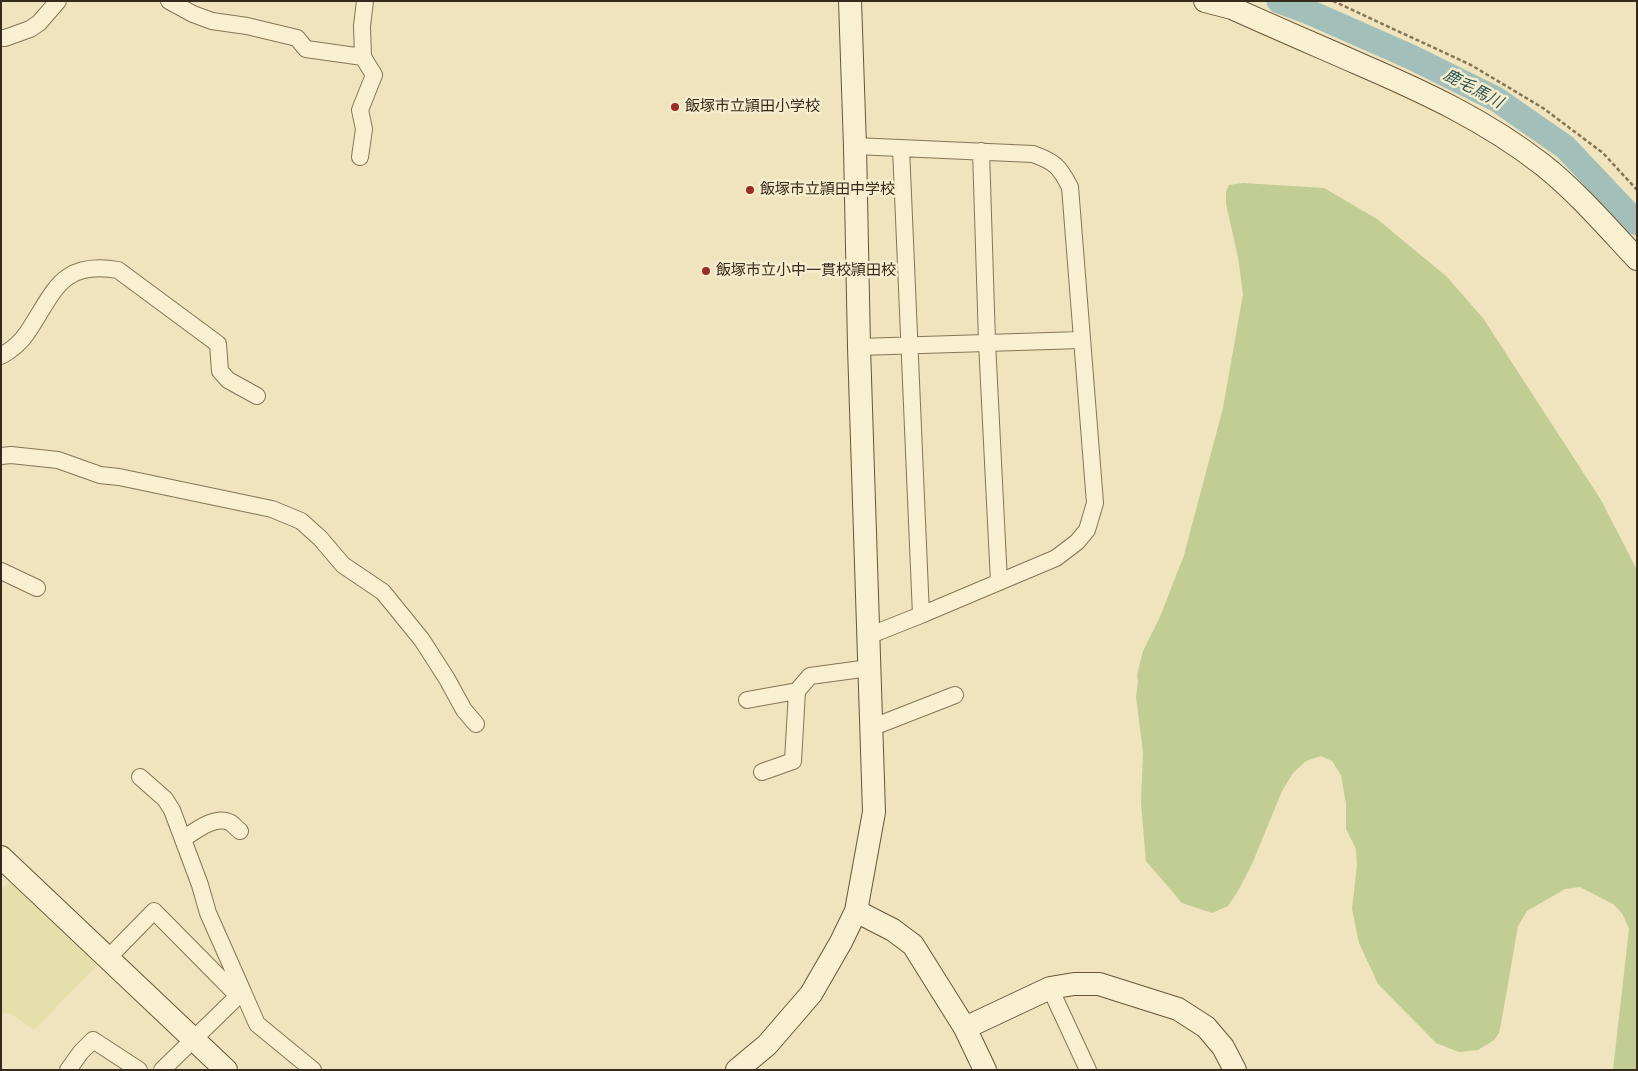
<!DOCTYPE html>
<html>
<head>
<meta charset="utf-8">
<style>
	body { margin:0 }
	#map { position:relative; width:1638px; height:1071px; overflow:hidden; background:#efe4be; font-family:"Roboto Serif",serif }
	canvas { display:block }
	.frame { position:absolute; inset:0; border:2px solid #362a1c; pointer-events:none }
</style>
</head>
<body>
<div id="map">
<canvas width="1638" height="1071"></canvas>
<div class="frame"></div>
</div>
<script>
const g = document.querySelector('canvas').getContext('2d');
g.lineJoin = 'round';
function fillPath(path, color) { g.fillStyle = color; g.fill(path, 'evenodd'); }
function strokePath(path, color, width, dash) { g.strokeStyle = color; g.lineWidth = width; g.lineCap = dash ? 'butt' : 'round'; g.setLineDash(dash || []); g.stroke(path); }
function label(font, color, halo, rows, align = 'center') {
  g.font = font + ' "Roboto Serif","Noto Sans JP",serif'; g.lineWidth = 5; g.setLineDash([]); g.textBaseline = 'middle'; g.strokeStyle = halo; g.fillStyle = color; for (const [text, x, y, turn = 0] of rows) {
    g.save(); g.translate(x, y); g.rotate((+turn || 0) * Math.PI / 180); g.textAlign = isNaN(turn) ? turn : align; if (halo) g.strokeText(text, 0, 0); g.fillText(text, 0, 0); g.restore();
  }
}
const farmland = new Path2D(`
	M 11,880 L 100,962 L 34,1030 L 10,1013 L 1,1014 L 1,890 Z`);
const green = new Path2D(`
	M 1243,183 L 1324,188 L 1377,219 L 1446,276 L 1483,318 L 1601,500 L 1637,570 L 1637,1070 L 1613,1070 L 1629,929 L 1622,913 L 1613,904 L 1580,887 L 1565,889 L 1527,911 L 1518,926 L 1501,1024 L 1499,1033 L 1494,1040 L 1478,1050 L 1459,1052 L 1436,1043 L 1378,984 L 1359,943 L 1352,909 L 1357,865 L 1356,849 L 1346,829 L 1346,804 L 1341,775 L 1332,761 L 1321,756 L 1306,761 L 1293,773 L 1282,791 L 1252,864 L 1238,891 L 1228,906 L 1212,913 L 1182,903 L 1146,861 L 1141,803 L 1143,752 L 1136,697 L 1138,682 L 1137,675 L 1143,651 L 1160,617 L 1184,555 L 1223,408 L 1243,294 L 1238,257 L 1226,204 L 1226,191 L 1229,185 Z`);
const river = new Path2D(`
	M 1279,1 L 1309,12 L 1411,57 L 1496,99 L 1565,147 L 1637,223`);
const path = new Path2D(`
	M 1333,1 L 1471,65 L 1543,108 L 1603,153 L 1637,190`);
const street = new Path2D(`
	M 169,1 L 193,14 L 212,21 L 247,26 L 297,38 L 306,49 L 363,57 L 362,26 L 365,1
	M 1,38 L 5,38 L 30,29 L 39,23 L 58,1
	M 855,146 L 1033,154 C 1055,162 1059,166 1070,187 L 1095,503 L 1087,530 L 1077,542 L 1056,558 L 921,615 L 868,636
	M 901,148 L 921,615
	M 981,151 L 987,342 L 999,582
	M 360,157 L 364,129 L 360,110 L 374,75 L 363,57
	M 859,347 L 1081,340
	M 1,356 C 10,351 21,342 27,333 C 54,294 59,260 118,270 L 218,344 L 220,371 L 228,380 L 257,396
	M 1,456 L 11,455 L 58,460 L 100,475 L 119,477 L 272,509 L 301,521 L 320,538 L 343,565 L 383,592 L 422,640 L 447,679 L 464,710 L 476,724
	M 1,571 L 37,588
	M 747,700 L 797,691
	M 873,727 L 955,695
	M 762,772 L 793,761 L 797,691 L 810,676 L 869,668
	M 140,777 L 165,799 L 172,810 L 200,885 L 208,913 L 243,992 L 238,996
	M 183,839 C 195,831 216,814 231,823 C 234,825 237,829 240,831
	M 108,958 L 154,911 L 238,996 L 162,1070
	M 1050,988 L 1088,1070
	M 243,992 L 257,1024 L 313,1070
	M 68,1070 L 81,1052 L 93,1040 L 139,1070`);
const secondary = new Path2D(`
	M 1205,1 L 1232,8 C 1274,27 1316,45 1357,63 C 1424,92 1485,120 1543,165 C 1577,192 1607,227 1637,259
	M 1,857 L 226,1070
	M 856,911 L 893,930 L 913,945 L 965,1028 L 985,1070
	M 965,1028 L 1050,988 L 1074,984 L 1099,984 L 1178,1009 L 1206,1027 L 1223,1047 L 1235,1070
	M 737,1070 L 767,1045 L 811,994 L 841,942 L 856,911 L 874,812 L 859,347 L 855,146 L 850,1`);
const markers = [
	[675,107,5,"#972d25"],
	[750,190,5,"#972d25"],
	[706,271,5,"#972d25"]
];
const poiNames = [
	["飯塚市立頴田小学校",685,107],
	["飯塚市立頴田中学校",760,190],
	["飯塚市立小中一貫校頴田校",716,271]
];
const waterNames = [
	["鹿毛馬川",1473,89,28]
];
fillPath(farmland, '#e4dfab');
fillPath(green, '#c1cd92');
strokePath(river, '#a2c0b9', 25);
strokePath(street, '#877457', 18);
strokePath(secondary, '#69553a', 24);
strokePath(path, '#877457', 2.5, [4, 2.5]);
strokePath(street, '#f9f0d1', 16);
strokePath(secondary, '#f9f0d1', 22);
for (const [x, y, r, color] of markers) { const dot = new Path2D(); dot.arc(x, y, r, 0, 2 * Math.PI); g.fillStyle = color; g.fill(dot); strokePath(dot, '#f6edce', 2); }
label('15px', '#362a1c', '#f6edce', poiNames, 'left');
label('italic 16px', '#2a5656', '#f6edce', waterNames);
</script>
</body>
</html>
